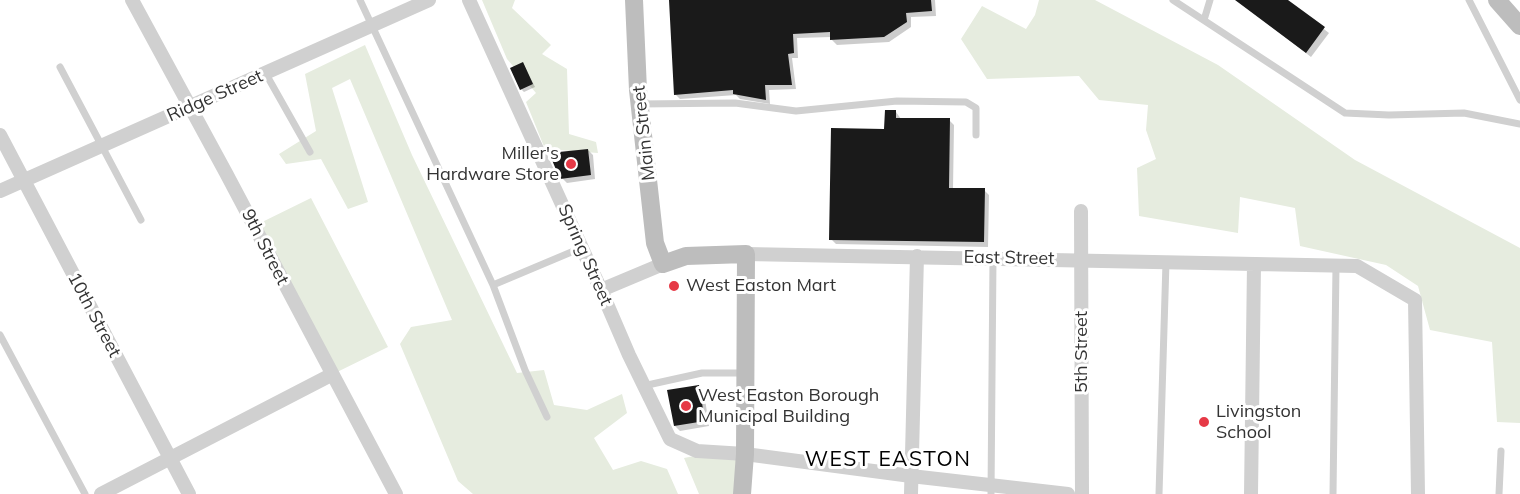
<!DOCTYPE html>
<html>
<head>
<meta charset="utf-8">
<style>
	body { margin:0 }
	canvas { display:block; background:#fff }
</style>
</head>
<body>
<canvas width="1520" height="494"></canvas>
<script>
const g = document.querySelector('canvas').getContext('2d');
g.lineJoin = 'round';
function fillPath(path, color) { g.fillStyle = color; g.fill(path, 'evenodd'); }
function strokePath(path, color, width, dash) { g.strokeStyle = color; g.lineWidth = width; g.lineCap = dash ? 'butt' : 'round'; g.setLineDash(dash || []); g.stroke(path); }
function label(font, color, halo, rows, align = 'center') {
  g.font = font + ' Mulish,sans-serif'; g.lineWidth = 6; g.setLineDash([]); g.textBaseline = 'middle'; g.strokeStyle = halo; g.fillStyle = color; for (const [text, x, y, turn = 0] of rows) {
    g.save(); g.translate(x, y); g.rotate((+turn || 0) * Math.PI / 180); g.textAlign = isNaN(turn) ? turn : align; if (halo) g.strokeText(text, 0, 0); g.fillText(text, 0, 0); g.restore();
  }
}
const green = new Path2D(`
	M 482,0 L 515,0 L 512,8 L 551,45 L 542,54 L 567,69 L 569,134 L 596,142 L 598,153 L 545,149 L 526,102 L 536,93 L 507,59 Z
	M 1039,0 L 1095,0 L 1218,65 L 1355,160 L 1520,248 L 1520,423 L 1497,422 L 1492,342 L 1430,330 L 1418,286 L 1386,265 L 1300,246 L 1295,208 L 1240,197 L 1238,233 L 1139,216 L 1137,168 L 1156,159 L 1146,130 L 1148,105 L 1099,100 L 1079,76 L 987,79 L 961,39 L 982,6 L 1026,29 L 1035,15 Z
	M 365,45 L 412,155 L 517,373 L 544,370 L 554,405 L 587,410 L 622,394 L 627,413 L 594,438 L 613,470 L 641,461 L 667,469 L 678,494 L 473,494 L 458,481 L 400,344 L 411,327 L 452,320 L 350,79 L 332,88 L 368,202 L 348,209 L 321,159 L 286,164 L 279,154 L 316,131 L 305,74 Z
	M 311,198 L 388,347 L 331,375 L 254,226 Z
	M 715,452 L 745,454 L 744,494 L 699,494 L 684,458 Z`);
const shadow = new Path2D(`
	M 703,0 L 935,0 L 936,16 L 911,17 L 911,27 L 889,42 L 837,45 L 832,40 L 832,37 L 797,38 L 798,58 L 792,58 L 796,89 L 769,90 L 770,104 L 740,99 L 736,95 L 680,99 L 675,94 Z
	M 1237,0 L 1286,0 L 1329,33 L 1311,57 Z
	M 523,63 L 535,87 L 524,92 L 521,89 Z
	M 896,112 L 901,119 L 949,120 L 954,125 L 953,189 L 984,190 L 989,195 L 988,247 L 836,244 L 831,239 Z
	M 588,150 L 593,155 L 595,179 L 567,183 L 562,178 Z
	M 699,387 L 704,392 L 709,426 L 680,431 L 675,426 Z`);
const building = new Path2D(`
	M 669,0 L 931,0 L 932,11 L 906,13 L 907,22 L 884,37 L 830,40 L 830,32 L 793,34 L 794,53 L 788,54 L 792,85 L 765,85 L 766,100 L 733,94 L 733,90 L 674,95 Z
	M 1235,0 L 1288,0 L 1325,27 L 1306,53 Z
	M 523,62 L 533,84 L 520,90 L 510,68 Z
	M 885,110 L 896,110 L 896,118 L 950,118 L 949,188 L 985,188 L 984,242 L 829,240 L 831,128 L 884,129 Z
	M 588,149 L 591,175 L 560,179 L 549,153 Z
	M 699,385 L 705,421 L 674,426 L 667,390 Z`);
const lane = new Path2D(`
	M 360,0 L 493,285 L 525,370 L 547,417
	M 1173,0 L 1345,113 L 1389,115 L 1464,113 L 1520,124
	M 1469,0 L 1520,100
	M 1204,20 L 1210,0
	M 60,67 L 141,220
	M 266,74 L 310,152
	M 640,104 L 735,103 L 796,111 L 897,101 L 966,102 L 976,108 L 976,135
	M 493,285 L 581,248
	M 0,335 L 85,494
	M 643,386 L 702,373 L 744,373
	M 991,494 L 993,258
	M 1159,494 L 1166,262
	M 1333,494 L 1336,266
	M 1499,494 L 1501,451`);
const street = new Path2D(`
	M 132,0 L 226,173 L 396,494
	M 469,0 L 601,290 L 629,355 L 670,439 L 697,451 L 745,454 L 911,476 L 1068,494
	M 0,135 L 189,494
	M 0,191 L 429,0
	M 1081,211 L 1082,494
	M 746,254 L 1357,266 L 1415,300 L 1418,494
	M 601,290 L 663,264
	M 101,494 L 331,375
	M 911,494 L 917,256
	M 1251,494 L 1254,264`);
const secondary = new Path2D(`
	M 634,0 L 638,90 L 655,243 L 663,264 L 686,256 L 746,254 L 745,454 L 742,494
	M 1497,0 L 1520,26`);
const markers = [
	[571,164,6,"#e63946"],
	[674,286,6,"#e63946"],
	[686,406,6,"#e63946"],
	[1204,422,6,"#e63946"]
];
const streetNames = [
	["Ridge Street",215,96,-24],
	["Main Street",644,133,-96],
	["9th Street",265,247,63],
	["Spring Street",585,255,66],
	["East Street",1009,258,1],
	["10th Street",94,315,62],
	["5th Street",1082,352,-90]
];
const poiNames = [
	["Miller's",559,154,"right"],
	["Hardware Store",559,175,"right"],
	["West Easton Mart",686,286],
	["West Easton Borough",698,396],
	["Municipal Building",698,417],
	["Livingston",1216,412],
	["School",1216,433]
];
const quarterNames = [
	["WEST EASTON",888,460]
];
fillPath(green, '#e6ecdf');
fillPath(shadow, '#0003');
fillPath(building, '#1a1a1a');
strokePath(lane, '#d0d0d0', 7);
strokePath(street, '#d0d0d0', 14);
strokePath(secondary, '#bdbdbd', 18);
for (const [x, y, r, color] of markers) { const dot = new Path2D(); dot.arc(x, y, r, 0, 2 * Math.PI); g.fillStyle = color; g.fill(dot); strokePath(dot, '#fff', 2); }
label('18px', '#333', '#fff', streetNames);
label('18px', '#333', '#fff', poiNames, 'left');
g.letterSpacing = '1.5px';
label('21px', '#000', '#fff', quarterNames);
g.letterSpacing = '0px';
</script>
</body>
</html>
